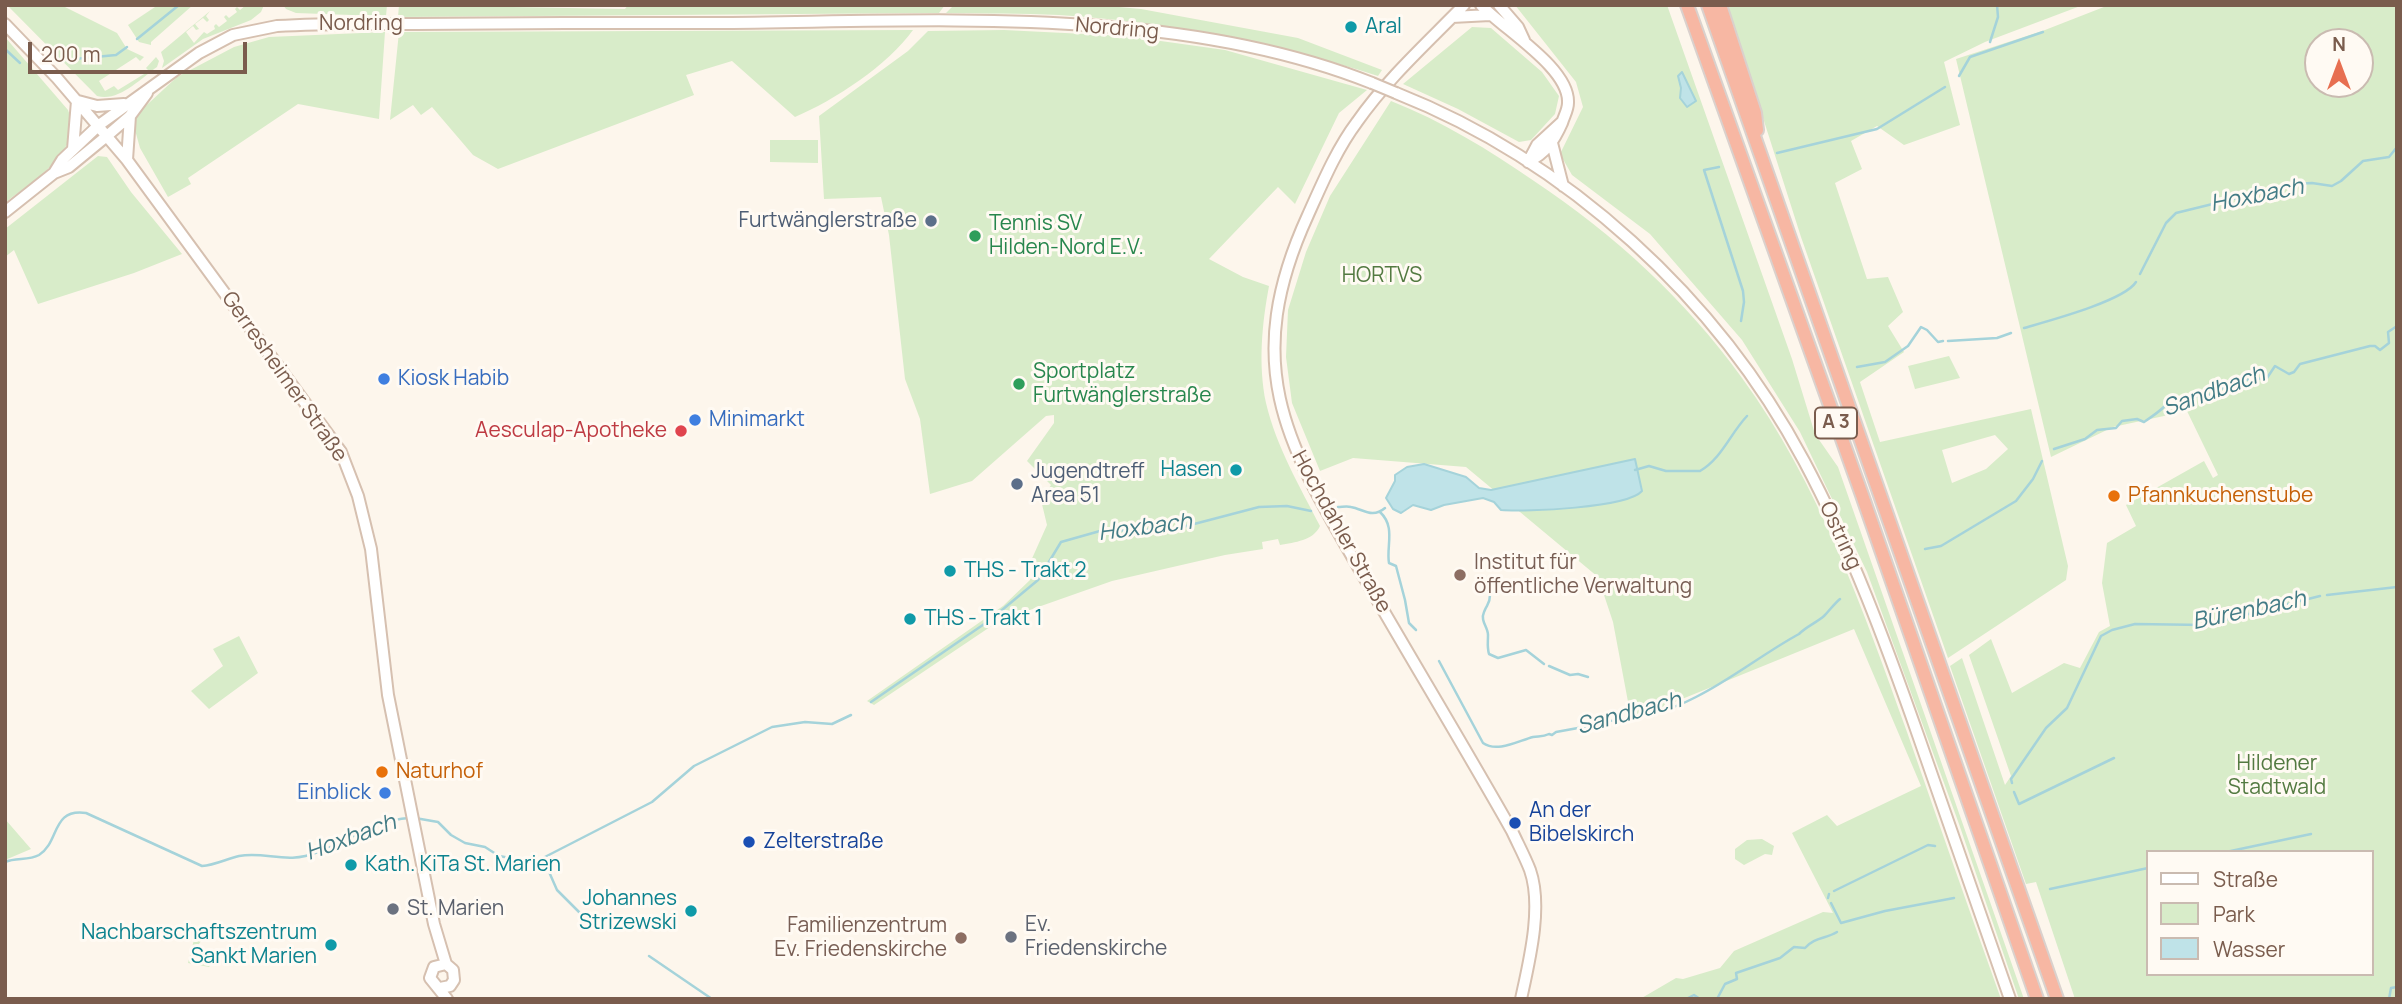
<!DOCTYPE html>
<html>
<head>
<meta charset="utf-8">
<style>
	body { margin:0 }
	#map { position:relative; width:2402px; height:1004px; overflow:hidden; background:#fdf6ec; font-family:Manrope,sans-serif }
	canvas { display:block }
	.frame { position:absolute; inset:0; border:7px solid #7a5c4d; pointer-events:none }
	.legend { position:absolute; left:2146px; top:850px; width:228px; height:126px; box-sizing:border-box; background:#fffaf3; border:2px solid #cabbb1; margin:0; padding:9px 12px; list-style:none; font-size:21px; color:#7a5c4d }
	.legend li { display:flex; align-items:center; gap:14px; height:35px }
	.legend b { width:35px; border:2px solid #cabbb1 }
	.north { position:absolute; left:2304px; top:28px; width:70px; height:70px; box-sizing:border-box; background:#fffaf3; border:2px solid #cabbb1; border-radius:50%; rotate:0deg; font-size:19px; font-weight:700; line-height:28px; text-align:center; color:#7a5c4d }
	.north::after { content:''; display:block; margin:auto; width:24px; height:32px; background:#e76f51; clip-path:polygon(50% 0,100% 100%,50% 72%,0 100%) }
	.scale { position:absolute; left:28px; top:42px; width:219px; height:32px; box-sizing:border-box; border:4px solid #7a5c4d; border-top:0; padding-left:9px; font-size:21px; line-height:24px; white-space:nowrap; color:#7a5c4d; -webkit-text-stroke:5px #fffaf3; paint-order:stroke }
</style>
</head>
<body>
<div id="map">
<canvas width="2402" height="1004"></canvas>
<div class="frame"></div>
<ul class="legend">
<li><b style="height:9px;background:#fff"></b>Straße</li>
<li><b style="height:19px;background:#d8ecc9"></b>Park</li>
<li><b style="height:19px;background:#bfe3e8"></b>Wasser</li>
</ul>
<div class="north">N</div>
<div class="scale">200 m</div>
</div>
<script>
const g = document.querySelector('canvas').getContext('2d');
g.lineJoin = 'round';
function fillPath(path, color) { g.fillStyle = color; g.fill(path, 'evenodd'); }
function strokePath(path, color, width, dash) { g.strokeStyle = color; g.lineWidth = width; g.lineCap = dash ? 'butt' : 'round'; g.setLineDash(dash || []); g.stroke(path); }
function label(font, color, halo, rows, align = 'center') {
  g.font = font + ' Manrope,sans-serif'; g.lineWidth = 6; g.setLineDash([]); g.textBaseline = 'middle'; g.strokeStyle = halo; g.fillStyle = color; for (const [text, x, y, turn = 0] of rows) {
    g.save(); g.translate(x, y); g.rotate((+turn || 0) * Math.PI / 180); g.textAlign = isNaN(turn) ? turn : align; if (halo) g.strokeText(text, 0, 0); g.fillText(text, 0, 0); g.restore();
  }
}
const green = new Path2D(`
	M 7,5 L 61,5 L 117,33 L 127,49 L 144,57 L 140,61 L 136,57 L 99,81 L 105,91 L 114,86 L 118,90 L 149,71 L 146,68 L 156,57 L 159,61 L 157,67 C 140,79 119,102 97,96 Z
	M 158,5 L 193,5 L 151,42 L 151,45 L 139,42 L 128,25 Z
	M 246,5 L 264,5 L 261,12 L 251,20 L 203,39 L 162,68 L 164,61 L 161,52 L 210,11 L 206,16 L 209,20 L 207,22 L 203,18 L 195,24 L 199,29 L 196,30 L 193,26 L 186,32 L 194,43 L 204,32 L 207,34 L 215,29 L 214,26 L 216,24 L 219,27 L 227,21 L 224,17 L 226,15 L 229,18 L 237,12 L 235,9 L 237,7 L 240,10 Z
	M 283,5 L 387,5 L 386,16 L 380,16 L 296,13 L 286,9 Z
	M 399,5 L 625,9 L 628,5 L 945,5 L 939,13 L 930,13 L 398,17 Z
	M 954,5 L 1097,5 L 1141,9 L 1298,38 L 1382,70 L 1378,76 C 1274,42 1168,22 1059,15 C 1021,13 984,14 946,13 Z
	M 1515,5 L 1667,5 L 1792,359 L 1815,434 L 1838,467 L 2024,999 L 2019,999 L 1959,824 L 1867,572 L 1800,432 L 1742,340 L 1650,234 L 1572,175 L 1560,154 L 1583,107 L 1576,82 Z
	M 1727,5 L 2083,5 L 1985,42 L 1944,62 L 1960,125 L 1904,145 L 1877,126 L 1851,141 L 1862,169 L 1835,183 L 1867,279 L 1888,277 L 1903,312 L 1888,326 L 1904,352 L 1860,382 L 1880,442 L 2031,409 L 2068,566 L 2066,580 L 1948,658 L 1801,237 ZM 1995,435 L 2008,449 L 1986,469 L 1952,483 L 1942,450 Z
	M 2109,5 L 2397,5 L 2397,999 L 2075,999 L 2036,882 L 2026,884 L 1950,666 L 1962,658 L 2005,785 L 2011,776 L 1969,655 L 1991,639 L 2012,693 L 2064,663 L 2080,668 L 2099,632 L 2110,626 L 2102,583 L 2107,543 L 2136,526 L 2126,505 L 2204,461 L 2213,478 L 2218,475 L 2187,411 L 2113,427 L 2051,457 L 1956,59 L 2045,30 ZM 2360,42 L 2360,84 L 2318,84 L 2318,42 ZM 2148,852 L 2372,852 L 2372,974 L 2148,974 Z
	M 1472,27 L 1491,28 L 1542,72 L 1559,96 L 1555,114 L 1531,140 L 1519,142 L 1458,109 L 1403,84 Z
	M 913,30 C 888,65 835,100 795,117 L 732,61 L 686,75 L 694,95 L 498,169 L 473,155 L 432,107 L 421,115 L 413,105 L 390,120 L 399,32 Z
	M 1004,30 L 1125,36 L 1225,50 L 1367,90 L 1339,113 L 1295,204 L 1278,187 L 1209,259 L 1243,277 L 1269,286 C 1262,324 1258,364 1266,403 C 1276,446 1300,487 1320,526 C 1313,541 1295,542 1280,545 L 1278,539 L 1262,542 L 1263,549 L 1225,555 L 1112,581 L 1024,612 L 990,627 L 874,705 L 867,701 L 1003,606 L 1030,580 L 1030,563 L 1047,525 L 1041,500 L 1051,485 L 1027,461 L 1054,423 L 1054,415 L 1046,416 L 972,481 L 930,494 L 920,419 L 905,379 L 889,235 L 881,197 L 824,199 L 819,116 L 908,51 L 928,31 Z
	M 385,32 L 379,119 L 298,104 L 188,178 L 191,184 L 168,197 L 140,148 L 135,130 L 130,129 L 137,114 L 177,77 L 234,47 L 269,37 Z
	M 5,37 L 68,110 C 85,152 32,181 5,203 Z
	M 1391,101 C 1442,121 1489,150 1534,181 C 1615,235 1685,299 1742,378 C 1819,484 1863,609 1907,732 C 1938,821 1969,910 2001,999 L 1640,999 L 1676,978 L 1683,979 L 1720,968 L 1734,951 L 1823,912 L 1833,913 L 1792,833 L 1827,815 L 1837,826 L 1921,786 L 1854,629 L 1628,721 L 1629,707 L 1613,622 L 1598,577 L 1466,467 L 1353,458 L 1320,471 L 1292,403 L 1286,357 L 1288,310 L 1306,252 L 1330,196 Z
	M 770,140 L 818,140 L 818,163 L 770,162 Z
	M 98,156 L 107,157 L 131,192 L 182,254 L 134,273 L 38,304 L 14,250 L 5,257 L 5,229 Z
	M 1949,356 L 1960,378 L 1915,389 L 1908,366 Z
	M 239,636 L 258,673 L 209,709 L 191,691 L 223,666 L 213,649 Z
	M 5,819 L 31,849 L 5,860 Z
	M 1762,839 L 1774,846 L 1772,855 L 1765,854 L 1744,865 L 1735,859 L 1735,849 L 1747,840 Z
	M 197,928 L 207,933 L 196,948 L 212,963 L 209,967 L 188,963 Z`);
const water = new Path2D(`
	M 1682,72 L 1696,101 L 1687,107 L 1680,98 L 1681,88 L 1678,76 Z
	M 1635,459 L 1642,491 C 1627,508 1526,512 1501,510 L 1494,502 L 1483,498 L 1444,505 L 1431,510 L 1413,505 L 1401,513 L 1393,509 L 1386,498 L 1395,481 L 1395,475 L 1407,467 L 1424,464 L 1466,477 L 1479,488 L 1491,490 Z`);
const stream = new Path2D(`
	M 137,39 L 179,5
	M 1990,42 L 1998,17 L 1997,5
	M 5,49 L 20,63
	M 64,60 L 116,55 L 127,47
	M 1959,76 L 1970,57 L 2043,32
	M 1777,153 L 1877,129 L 1945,87
	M 1719,167 L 1704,170 L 1743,291 L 1744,302 L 1741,321
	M 2140,274 L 2166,223 L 2176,213 L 2294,184 L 2312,183 L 2332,186 L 2341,181 L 2363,161 L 2389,157 L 2397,147
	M 2024,328 C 2048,321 2124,301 2136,282
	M 1948,341 L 1997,338 L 2011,333
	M 1857,367 L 1885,362 L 1908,346 L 1921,327 L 1927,330 L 1938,342 L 1943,341
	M 2054,449 L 2085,439 L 2097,430 L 2116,428 L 2122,421 L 2137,419 L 2144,422 C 2150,418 2161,410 2166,405 C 2184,402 2196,393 2215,395 C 2232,376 2244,381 2267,378 L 2275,366 L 2289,374 L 2294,372 L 2300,364 L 2370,346 L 2375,346 L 2380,350 L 2389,343 L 2388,332 L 2397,326
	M 1635,470 L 1649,466 L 1666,471 L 1700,471 C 1722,458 1730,434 1747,416
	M 1338,507 C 1342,507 1347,506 1351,507 C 1363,509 1372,519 1385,508
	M 1380,512 C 1396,527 1386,546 1389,563 L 1396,566 L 1405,600 L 1409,623 L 1416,630
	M 1925,549 L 1941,546 L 2016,501 L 2033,479 L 2042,461
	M 1490,595 C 1490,604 1487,604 1484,612 C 1480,621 1488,627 1488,635 C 1488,643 1487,647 1489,654 L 1498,658 L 1526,650 L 1544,664
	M 2327,595 L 2397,587
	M 1439,661 L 1483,743 C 1497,753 1518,741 1533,737 C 1539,736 1543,737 1549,734 L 1552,735 L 1556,732 L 1589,726 L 1596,722 C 1629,720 1666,713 1696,697 C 1732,679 1764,653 1799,634 C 1807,626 1816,623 1824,616 C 1829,611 1834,604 1840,599
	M 1549,666 L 1570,675 L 1578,674 L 1588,677
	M 871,702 L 990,620 L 1038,580 L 1061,542 L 1100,531 L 1175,529 L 1259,507 L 1287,506 L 1311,511
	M 2012,783 L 2011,779 L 2046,728 L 2067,708 L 2101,636 L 2112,630 L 2135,624 L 2205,625 L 2320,596
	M 2014,792 L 2019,804 L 2114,758
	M 415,818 L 438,822 L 451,835 L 465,843 L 485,847 L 499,856 L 527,861 L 539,860 L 652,802 L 694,766 L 772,727 L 805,722 L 832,724 L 851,715
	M 2226,852 L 2311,834
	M 540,860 L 546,865 L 557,890 L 584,917
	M 5,862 C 16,857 28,861 39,855 C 60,842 51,808 86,813 L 202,866 C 215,865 226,859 239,856 C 267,851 286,865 318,852 C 348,841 376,820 409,818
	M 2050,889 L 2148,868
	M 1834,891 L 1928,845 L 1935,846
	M 1828,898 L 1829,894
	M 1831,903 L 1841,923 L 1885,911 L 1954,898
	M 649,956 L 712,999
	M 1686,999 L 1694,995 L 1700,999
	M 1717,999 L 1725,984 L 1737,979 L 1736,973 L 1780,958 L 1794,947 L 1805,948 C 1814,937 1826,939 1837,932
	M 2389,999 L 2391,988 L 2397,987`);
const secondary = new Path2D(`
	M 1464,5 C 1427,43 1387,79 1357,122 C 1336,150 1322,184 1308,215 C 1236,372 1291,450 1368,584 C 1416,667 1465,748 1512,831 C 1518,844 1525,857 1530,870 C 1543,907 1529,962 1521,999
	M 1481,5 C 1503,29 1570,68 1568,103 C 1568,110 1564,116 1562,123 C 1554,141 1546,153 1528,162
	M 1499,5 L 1518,27 L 1524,40
	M 1452,17 L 1490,15
	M 5,24 L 57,78 L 127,160 L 341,452 L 358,496 L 371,549 L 388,695 L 434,924 L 446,964
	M 1396,93 C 1568,161 1717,298 1804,461 C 1851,549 1885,641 1918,735 C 1949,823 1979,911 2010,999
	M 78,101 L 97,106 L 124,104
	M 1552,143 L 1563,186
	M 73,149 L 77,101
	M 127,160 L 130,116
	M 1528,162 L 1537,145 L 1562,122
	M 54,173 L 62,160 L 99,125 L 199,53 L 233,35 L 277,26 C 323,23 369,24 415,24 C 515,23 614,23 714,23 C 926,22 1172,3 1372,83
	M 5,212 L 54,173 L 69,167 L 108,135 L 130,116 L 147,93
	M 440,988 L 450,986 L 454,980 L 453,970 L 446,964 L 434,967 L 430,978 L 447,999`);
const highway = new Path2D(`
	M 1687,5 L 1862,495 L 2037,999
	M 1708,5 L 2057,999
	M 1720,5 L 1755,113 L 1757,130`);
const secondaryBridge = new Path2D(`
	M 1372,83 L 1396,93`);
const markers = [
	[1351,27,7,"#0f9aa8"],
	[931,221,7,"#5c6f8a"],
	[975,236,7,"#2e9e5b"],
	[384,379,7,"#3f7fe0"],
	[1019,384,7,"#2e9e5b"],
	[695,420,7,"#3f7fe0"],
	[681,431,7,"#e0444e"],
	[1236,470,7,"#0f9aa8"],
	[1017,484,7,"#5c6f8a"],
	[2114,496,7,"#e8710a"],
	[950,571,7,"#0f9aa8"],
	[1460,575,7,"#8d6e63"],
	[910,619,7,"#0f9aa8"],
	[382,772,7,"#e8710a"],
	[385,793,7,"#3f7fe0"],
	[1515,823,7,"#1a4fb4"],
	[749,842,7,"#1a4fb4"],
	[351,865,7,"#0f9aa8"],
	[393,909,7,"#6b7280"],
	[691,911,7,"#0f9aa8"],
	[1011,937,7,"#6b7280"],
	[961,938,7,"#8d6e63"],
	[331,945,7,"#0f9aa8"]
];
const shields = [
	[1836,423,42]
];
const shieldNames = [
	["A 3",1836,423]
];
const streetNames = [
	["Nordring",361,24],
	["Nordring",1117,29,5],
	["Gerresheimer Straße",284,377,55],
	["Hochdahler Straße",1341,532,61],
	["Ostring",1840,536,65]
];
const cultureNames = [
	["Aral",1365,27],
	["Hasen",1222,470,"right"],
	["THS - Trakt 2",964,571],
	["THS - Trakt 1",924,619],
	["Kath. KiTa St. Marien",365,865],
	["Johannes",677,899,"right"],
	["Strizewski",677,923,"right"],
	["Nachbarschaftszentrum",317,933,"right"],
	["Sankt Marien",317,957,"right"]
];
const serviceNames = [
	["Furtwänglerstraße",917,221],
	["Jugendtreff",1031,472,"left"],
	["Area 51",1031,496,"left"]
];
const leisureNames = [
	["Tennis SV",989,224],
	["Hilden-Nord E.V.",989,248],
	["Sportplatz",1033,372],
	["Furtwänglerstraße",1033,396]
];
const parkNames = [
	["HORTVS",1382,276],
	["Hildener",2277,764],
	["Stadtwald",2277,788]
];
const shopNames = [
	["Kiosk Habib",398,379],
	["Minimarkt",709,420],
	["Einblick",371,793,"right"]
];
const healthNames = [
	["Aesculap-Apotheke",667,431]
];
const foodNames = [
	["Pfannkuchenstube",2128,496],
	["Naturhof",396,772]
];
const educationNames = [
	["Institut für",1474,563],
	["öffentliche Verwaltung",1474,587],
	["Familienzentrum",947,926,"right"],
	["Ev. Friedenskirche",947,950,"right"]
];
const transitNames = [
	["An der",1529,811],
	["Bibelskirch",1529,835],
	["Zelterstraße",763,842]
];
const worshipNames = [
	["St. Marien",407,909],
	["Ev.",1025,925],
	["Friedenskirche",1025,949]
];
const waterNames = [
	["Hoxbach",2257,196,-11],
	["Sandbach",2214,392,-20],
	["Hoxbach",1145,528,-7],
	["Bürenbach",2249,611,-12],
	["Sandbach",1629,714,-15],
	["Hoxbach",351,838,-20]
];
fillPath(green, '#d8ecc9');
fillPath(water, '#bfe3e8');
strokePath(water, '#a5d3da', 2);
strokePath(stream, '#a5d3da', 2.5);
strokePath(secondary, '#d6c0b0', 14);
strokePath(highway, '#dad1cd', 16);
strokePath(secondary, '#fff', 10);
strokePath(highway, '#f7b7a3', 12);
strokePath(secondaryBridge, '#d6c0b0', 14, []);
strokePath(secondaryBridge, '#fff', 10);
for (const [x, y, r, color] of markers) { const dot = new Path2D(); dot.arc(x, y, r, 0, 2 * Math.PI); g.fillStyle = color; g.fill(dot); strokePath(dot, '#fffaf3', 2.5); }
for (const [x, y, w] of shields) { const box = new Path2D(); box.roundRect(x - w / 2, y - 15.5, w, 31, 5); g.fillStyle = '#fffaf3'; g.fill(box); strokePath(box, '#7a5c4d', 2); }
label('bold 19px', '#7a5c4d', null, shieldNames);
label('21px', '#7a5c4d', '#fffaf3', streetNames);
label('21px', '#0d838f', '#fffaf3', cultureNames, 'left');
label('21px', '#4e5e75', '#fffaf3', serviceNames, 'right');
label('21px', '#27864d', '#fffaf3', leisureNames, 'left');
label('21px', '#537a41', '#fffaf3', parkNames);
label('21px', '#366cbe', '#fffaf3', shopNames, 'left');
label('21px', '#be3a42', '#fffaf3', healthNames, 'right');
label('21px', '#c56008', '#fffaf3', foodNames, 'left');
label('21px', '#785e54', '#fffaf3', educationNames, 'left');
label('21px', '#164399', '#fffaf3', transitNames, 'left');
label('21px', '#5b616d', '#fffaf3', worshipNames, 'left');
label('italic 23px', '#437c86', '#fffaf3', waterNames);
</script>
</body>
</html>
